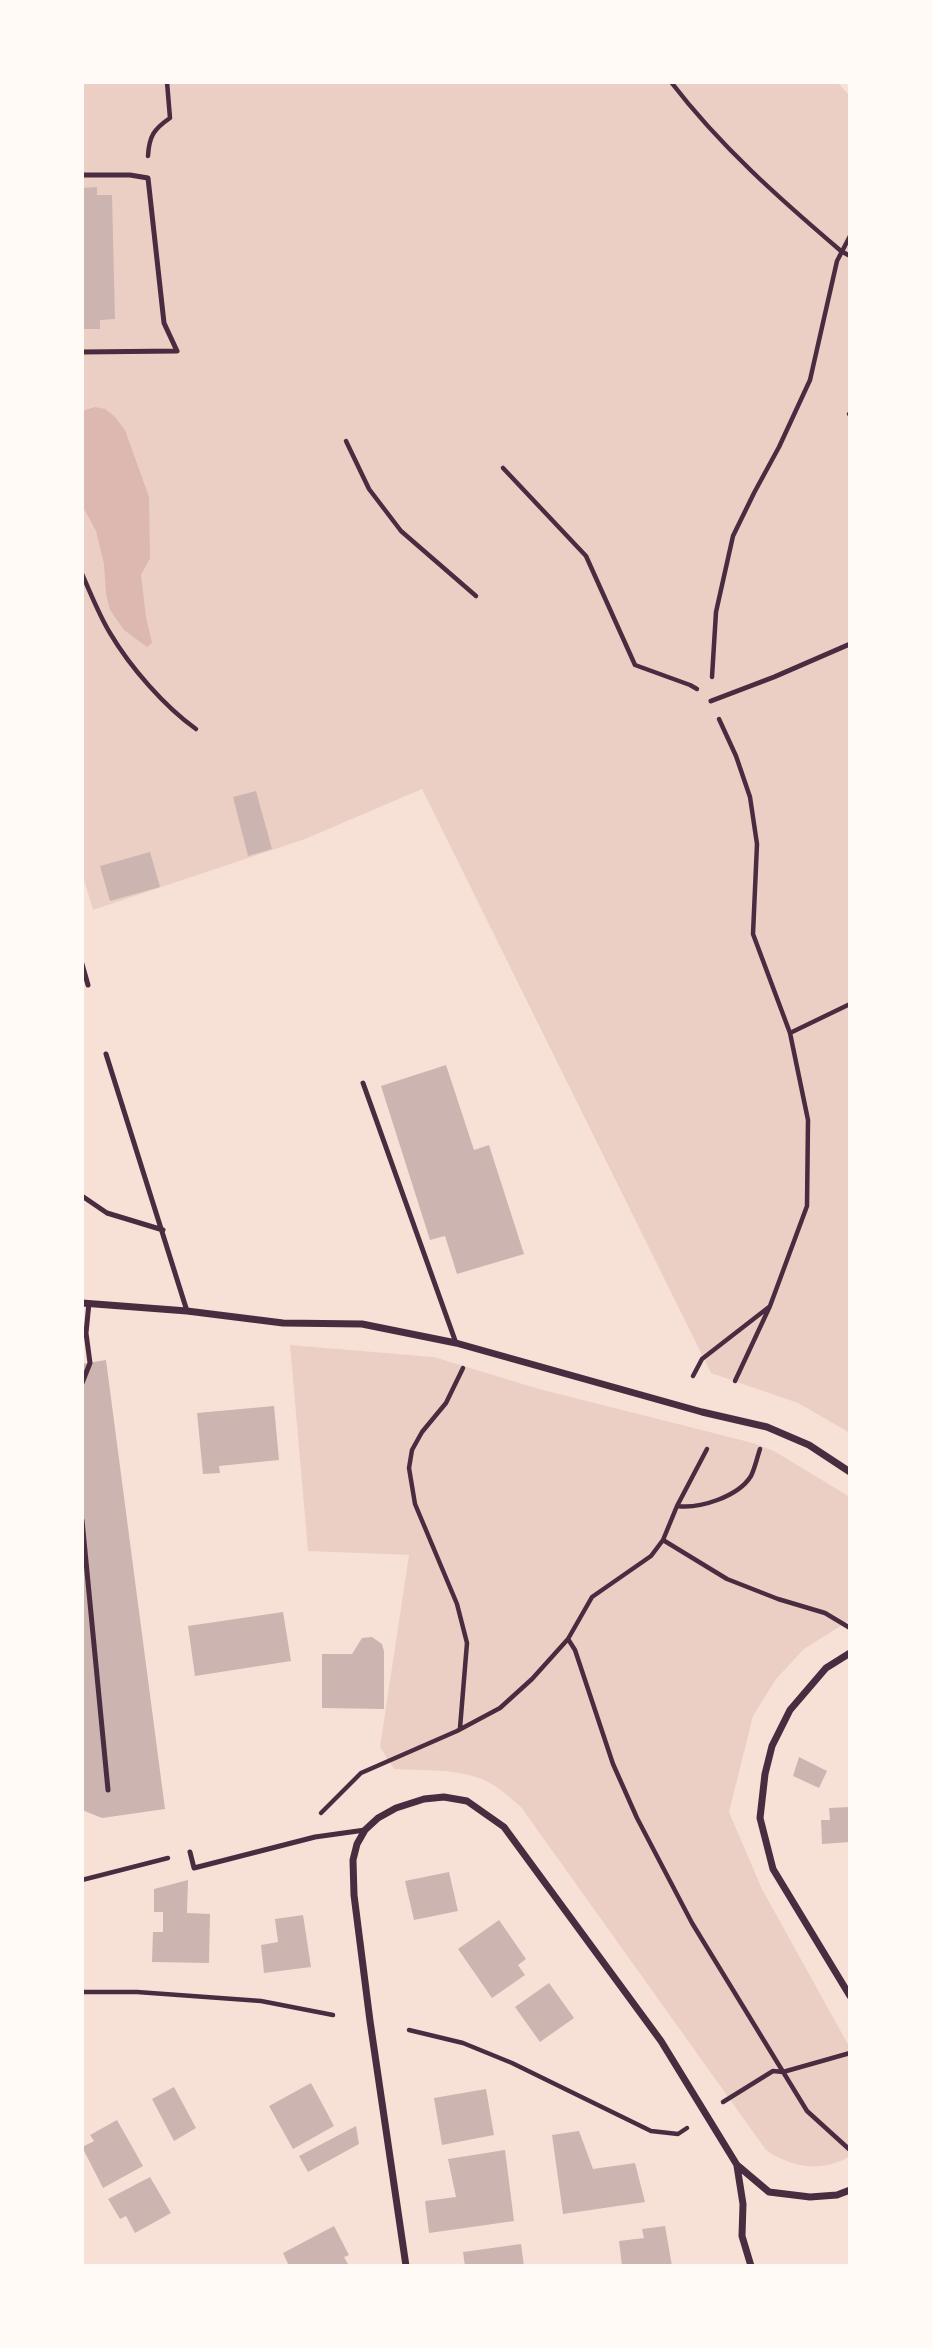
<!DOCTYPE html>
<html>
<head>
<meta charset="utf-8">
<style>
	body { margin:0 }
	#map { position:relative; width:932px; height:2348px; overflow:hidden; background:#f7e1d7; font-family:Jost,sans-serif }
	canvas { display:block }
	.frame { position:absolute; inset:0; border:84px solid #fffaf5; pointer-events:none }
</style>
</head>
<body>
<div id="map">
<canvas width="932" height="2348"></canvas>
<div class="frame"></div>
</div>
<script>
const g = document.querySelector('canvas').getContext('2d');
g.lineJoin = 'round';
function fillPath(path, color) { g.fillStyle = color; g.fill(path, 'evenodd'); }
function strokePath(path, color, width, dash) { g.strokeStyle = color; g.lineWidth = width; g.lineCap = dash ? 'butt' : 'round'; g.setLineDash(dash || []); g.stroke(path); }
const green = new Path2D(`
	M 82,82 L 837,82 L 850,96 L 850,1433 L 798,1403 L 711,1373 L 422,789 L 305,839 L 93,910 L 82,873 Z
	M 290,1345 L 434,1357 L 539,1389 L 753,1443 L 774,1451 L 850,1497 L 850,1620 L 804,1649 L 776,1679 L 753,1716 L 729,1812 L 762,1889 L 850,2048 L 850,2156 C 822,2173 792,2168 766,2150 L 521,1807 C 510,1798 499,1787 486,1781 C 458,1768 424,1771 394,1769 L 380,1747 L 409,1555 L 308,1551 Z`);
const water = new Path2D(`
	M 95,407 L 105,409 L 114,416 L 125,430 L 149,497 L 150,558 L 141,575 L 146,617 L 152,643 L 147,647 L 124,630 L 110,610 L 106,594 L 104,564 L 96,531 L 82,505 L 82,411 Z`);
const building = new Path2D(`
	M 97,187 L 97,195 L 112,195 L 115,319 L 100,320 L 100,329 L 82,329 L 82,188 Z
	M 256,791 L 272,849 L 248,856 L 233,797 Z
	M 150,852 L 160,887 L 110,901 L 100,866 Z
	M 446,1065 L 474,1150 L 489,1145 L 524,1254 L 457,1274 L 445,1236 L 430,1240 L 381,1086 Z
	M 106,1360 L 165,1809 L 102,1818 L 82,1810 L 82,1364 Z
	M 274,1406 L 279,1460 L 219,1466 L 220,1473 L 203,1474 L 197,1413 Z
	M 283,1612 L 291,1661 L 195,1676 L 188,1626 Z
	M 372,1637 L 382,1644 L 384,1651 L 384,1709 L 322,1708 L 322,1654 L 352,1654 L 362,1638 Z
	M 799,1757 L 827,1771 L 819,1788 L 793,1776 Z
	M 850,1807 L 850,1842 L 822,1844 L 821,1820 L 830,1820 L 829,1808 Z
	M 449,1872 L 458,1911 L 414,1920 L 405,1881 Z
	M 188,1880 L 187,1913 L 210,1914 L 209,1963 L 152,1962 L 153,1932 L 163,1932 L 163,1912 L 154,1912 L 154,1889 Z
	M 303,1915 L 311,1967 L 264,1973 L 261,1945 L 278,1942 L 275,1919 Z
	M 499,1920 L 526,1959 L 518,1965 L 525,1975 L 492,1998 L 458,1949 Z
	M 549,1983 L 574,2018 L 540,2042 L 515,2007 Z
	M 311,2083 L 334,2126 L 293,2149 L 269,2106 Z
	M 174,2087 L 196,2128 L 174,2141 L 152,2099 Z
	M 486,2089 L 494,2135 L 442,2145 L 434,2098 Z
	M 117,2120 L 143,2166 L 103,2188 L 82,2147 L 94,2141 L 90,2135 Z
	M 356,2126 L 359,2144 L 308,2172 L 299,2156 Z
	M 579,2131 L 593,2169 L 635,2163 L 645,2202 L 563,2214 L 552,2135 Z
	M 505,2150 L 514,2221 L 429,2233 L 425,2201 L 456,2197 L 448,2159 Z
	M 150,2177 L 171,2213 L 135,2233 L 126,2216 L 120,2219 L 108,2199 Z
	M 334,2226 L 349,2255 L 344,2257 L 349,2266 L 289,2266 L 283,2253 Z
	M 665,2226 L 672,2266 L 622,2266 L 619,2241 L 644,2238 L 642,2229 Z
	M 521,2244 L 524,2266 L 465,2266 L 463,2252 Z`);
const path = new Path2D(`
	M 671,82 C 720,146 780,199 841,251 L 850,256
	M 148,156 C 149,136 154,129 170,118 L 167,82
	M 849,414 L 850,415
	M 346,441 L 369,489 L 401,531 L 476,596
	M 503,468 L 586,556 L 635,665 L 690,685 L 697,689
	M 82,574 C 91,594 99,615 110,633 C 130,667 165,707 196,729
	M 712,677 L 716,612 L 733,536 L 754,493 L 779,447 L 810,380 L 837,261 L 850,236
	M 719,719 L 736,756 L 750,797 L 757,844 L 753,934 L 790,1033 L 808,1120 L 807,1206 L 770,1306 L 735,1381
	M 790,1033 L 850,1004
	M 693,1376 L 702,1359 L 769,1307
	M 677,1506 C 699,1509 738,1497 751,1476 C 755,1468 757,1458 760,1449
	M 663,1540 L 727,1579 L 778,1599 L 825,1613 L 850,1628
	M 568,1639 L 575,1650 L 613,1764 L 637,1818 L 692,1923 L 807,2111 L 850,2150
	M 460,1728 L 467,1643 L 457,1604 L 415,1504 L 409,1468 L 412,1450 L 422,1432 L 446,1403 L 463,1368
	M 321,1813 L 361,1773 L 457,1731 L 500,1708 L 532,1679 L 568,1639 L 592,1597 L 651,1556 L 663,1540 L 677,1506 L 707,1449
	M 82,1880 L 168,1858
	M 82,1992 L 137,1992 L 261,2001 L 333,2015
	M 409,2030 L 463,2043 L 512,2063 L 651,2131 L 678,2134 L 687,2128
	M 723,2102 L 773,2071 L 783,2072 L 850,2053`);
const service = new Path2D(`
	M 82,175 L 130,175 L 148,178 L 164,323 L 177,351 L 82,352
	M 711,701 L 774,677 L 850,644
	M 82,964 L 88,985
	M 106,1054 L 187,1311
	M 363,1083 L 456,1343
	M 82,1196 L 107,1213 L 163,1230
	M 82,1383 L 90,1363 L 86,1333 L 89,1303
	M 82,1520 L 108,1790
	M 190,1852 L 194,1868 L 315,1837 L 365,1830`);
const minor = new Path2D(`
	M 82,1303 L 187,1311 L 283,1323 L 362,1324 L 456,1343 L 702,1412 L 767,1427 L 809,1445 L 850,1472
	M 850,1653 L 826,1668 L 790,1710 L 772,1746 L 765,1774 L 760,1818 L 773,1869 L 850,1996
	M 737,2166 L 743,2204 L 742,2236 L 751,2266
	M 406,2266 L 370,2021 L 354,1895 L 353,1860 L 357,1844 L 365,1830 L 378,1818 L 396,1808 L 424,1799 L 444,1797 L 467,1801 L 504,1827 L 661,2041 L 737,2165 L 769,2192 L 810,2197 L 837,2195 L 850,2190`);
fillPath(green, '#ebcfc5');
fillPath(water, '#dcb8b0');
fillPath(building, '#ccb4b1');
strokePath(path, '#4a2c40', 4.5);
strokePath(service, '#4a2c40', 5);
strokePath(minor, '#4a2c40', 7);
</script>
</body>
</html>
